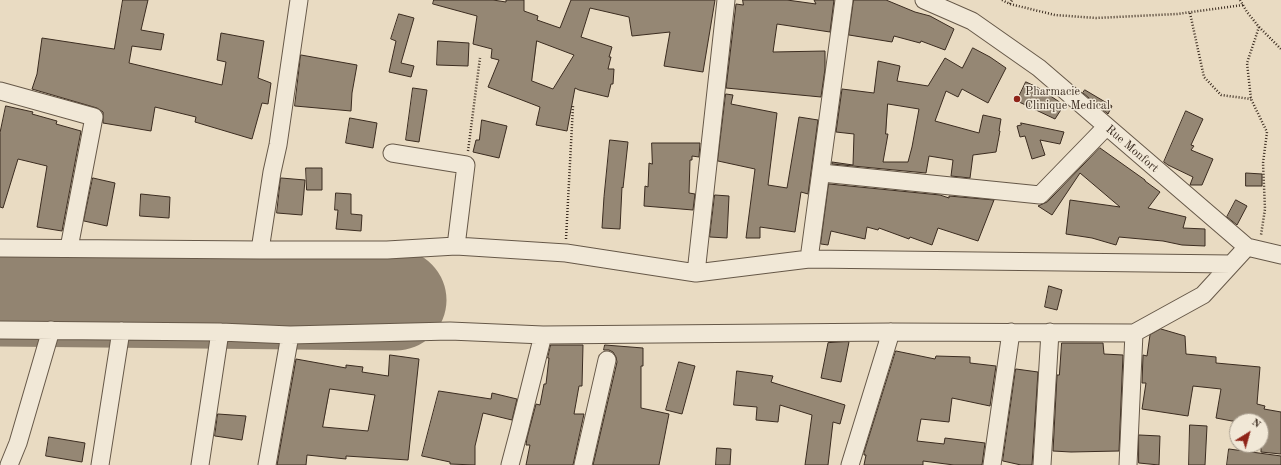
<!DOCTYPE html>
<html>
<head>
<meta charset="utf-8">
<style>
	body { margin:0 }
	#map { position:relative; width:1281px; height:465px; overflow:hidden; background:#e9dbc2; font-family:"Old Standard TT",serif }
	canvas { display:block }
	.north { position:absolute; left:1229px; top:413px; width:40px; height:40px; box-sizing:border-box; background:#f1e8d7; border:1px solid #a89d8e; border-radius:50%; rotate:37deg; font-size:11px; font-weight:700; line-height:16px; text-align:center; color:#3b2c20 }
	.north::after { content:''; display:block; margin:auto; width:14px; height:18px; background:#8f2418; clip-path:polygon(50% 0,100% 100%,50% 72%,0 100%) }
</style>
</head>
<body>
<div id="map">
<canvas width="1281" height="465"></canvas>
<div class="north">N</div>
</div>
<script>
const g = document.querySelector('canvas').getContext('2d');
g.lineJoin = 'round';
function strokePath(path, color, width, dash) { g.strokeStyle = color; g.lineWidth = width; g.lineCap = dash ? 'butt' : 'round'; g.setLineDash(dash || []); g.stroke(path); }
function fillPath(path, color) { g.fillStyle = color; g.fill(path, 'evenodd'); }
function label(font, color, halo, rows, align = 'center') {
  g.font = font + ' "Old Standard TT",serif'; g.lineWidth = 3; g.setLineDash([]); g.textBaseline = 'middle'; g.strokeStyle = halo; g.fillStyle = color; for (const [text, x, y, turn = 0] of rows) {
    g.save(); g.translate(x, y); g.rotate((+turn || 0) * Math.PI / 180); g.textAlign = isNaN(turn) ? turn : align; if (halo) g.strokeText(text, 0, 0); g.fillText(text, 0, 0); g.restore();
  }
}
const runway = new Path2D(`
	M 0,296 L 396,300`);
const building = new Path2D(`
	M 123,0 L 148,0 L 141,30 L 164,34 L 161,50 L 132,46 L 129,63 L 222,85 L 226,62 L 217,60 L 221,33 L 264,41 L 258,78 L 271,83 L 268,104 L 262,103 L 252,139 L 195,122 L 196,117 L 155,107 L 151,131 L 103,123 L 103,112 L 97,108 L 32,89 L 37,74 L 42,38 L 114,49 Z
	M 434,0 L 493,0 L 506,2 L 506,0 L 524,0 L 524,11 L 538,16 L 537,20 L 560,28 L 571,0 L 715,0 L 703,72 L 664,66 L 670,32 L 632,36 L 629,17 L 590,8 L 581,37 L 612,47 L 609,57 L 611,57 L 608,69 L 614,69 L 613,84 L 611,84 L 608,97 L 579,90 L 575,88 L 567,131 L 536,125 L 540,107 L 488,87 L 499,60 L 491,58 L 492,49 L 473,44 L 477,16 L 433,4 ZM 537,41 L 574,55 L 553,89 L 532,81 Z
	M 743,0 L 787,0 L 816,4 L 814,0 L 834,0 L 830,32 L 777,24 L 773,52 L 825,51 L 825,69 L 821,97 L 726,88 L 736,4 L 743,5 Z
	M 854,0 L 886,0 L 915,12 L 930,16 L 954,29 L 945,50 L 921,41 L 920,43 L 894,36 L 892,42 L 849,35 Z
	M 399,14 L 414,18 L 401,63 L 414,66 L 411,77 L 389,72 L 396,41 L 391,39 Z
	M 438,41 L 469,43 L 468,66 L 437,65 Z
	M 973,48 L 990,57 L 1006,68 L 988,103 L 962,89 L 958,97 L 946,91 L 935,121 L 979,133 L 983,115 L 1001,119 L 999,131 L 1000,131 L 996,152 L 973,155 L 970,178 L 951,176 L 953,160 L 929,156 L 926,173 L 832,164 L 832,162 L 853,165 L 854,134 L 836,132 L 842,89 L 874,93 L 878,61 L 900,66 L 897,81 L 928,86 L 945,58 L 962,68 ZM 888,104 L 919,109 L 912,147 L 908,162 L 883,162 L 888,134 L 886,134 Z
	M 301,55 L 357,65 L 352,93 L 351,111 L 295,106 Z
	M 1026,82 L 1037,87 L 1064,105 L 1055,119 L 1017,101 Z
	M 413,88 L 427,90 L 419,142 L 406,140 Z
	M 1085,90 L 1112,106 L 1108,114 L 1083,93 Z
	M 726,94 L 733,95 L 731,104 L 777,113 L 768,185 L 787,188 L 799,117 L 818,120 L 808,194 L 801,192 L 795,232 L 760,227 L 760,238 L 746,238 L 755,169 L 718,161 Z
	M 6,106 L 33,112 L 32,114 L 57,121 L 56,124 L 81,131 L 62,231 L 37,227 L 47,166 L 18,159 L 3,208 L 0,207 L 0,133 Z
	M 1186,111 L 1203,119 L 1191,145 L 1194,146 L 1191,150 L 1213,159 L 1202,185 L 1190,185 L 1193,177 L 1168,165 L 1164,162 Z
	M 350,118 L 377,123 L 373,148 L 346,143 Z
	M 482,120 L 507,126 L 499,158 L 473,152 L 476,140 L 479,140 Z
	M 1021,123 L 1064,132 L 1060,144 L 1040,140 L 1045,155 L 1032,159 L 1025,136 L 1020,137 L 1017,126 L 1021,125 Z
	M 610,140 L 628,142 L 623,188 L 622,187 L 620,229 L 602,228 L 604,197 Z
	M 652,143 L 700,143 L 699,157 L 692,156 L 692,160 L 690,160 L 689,193 L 695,194 L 693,210 L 644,206 L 645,186 L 648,187 L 649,163 L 652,164 Z
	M 1100,148 L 1145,180 L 1145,181 L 1160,192 L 1148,208 L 1186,217 L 1183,228 L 1205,229 L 1205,246 L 1182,245 L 1163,241 L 1119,237 L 1116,245 L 1092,238 L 1066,234 L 1070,200 L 1120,207 L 1080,173 L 1052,215 L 1038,206 L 1047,202 Z
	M 306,168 L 322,168 L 322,190 L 307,190 Z
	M 1246,173 L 1262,174 L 1262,186 L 1246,186 Z
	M 93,178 L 115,183 L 107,226 L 84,221 Z
	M 281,178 L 305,180 L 302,215 L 277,213 Z
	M 829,184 L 940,195 L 949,198 L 949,196 L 994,200 L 978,241 L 938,228 L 932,245 L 910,237 L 909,239 L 879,228 L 878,230 L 867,227 L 865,239 L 831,231 L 828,245 L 821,244 Z
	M 336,193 L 351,194 L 351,214 L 362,215 L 361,231 L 336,229 L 338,210 L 335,210 Z
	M 141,194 L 170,197 L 169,218 L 140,216 Z
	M 715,195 L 729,196 L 727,238 L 710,237 Z
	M 1236,200 L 1247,206 L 1237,225 L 1227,217 Z
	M 1049,286 L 1062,290 L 1057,310 L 1045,307 Z
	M 1161,329 L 1185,336 L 1186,354 L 1216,357 L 1216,363 L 1260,367 L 1257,404 L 1265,406 L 1264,409 L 1281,412 L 1281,454 L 1261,452 L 1261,421 L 1232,421 L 1216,418 L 1221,389 L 1193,386 L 1188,416 L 1142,409 L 1146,383 L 1142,383 L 1143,355 L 1147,356 L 1150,335 Z
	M 849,342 L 841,382 L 821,378 L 828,343 Z
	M 1062,343 L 1103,343 L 1104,354 L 1123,355 L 1119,451 L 1071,452 L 1053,451 L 1057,375 L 1059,375 Z
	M 551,345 L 583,345 L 582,386 L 579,386 L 574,414 L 584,414 L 573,465 L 526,465 L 530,445 L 526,445 L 527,438 L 536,404 L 540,405 L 544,384 L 546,384 L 549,358 L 548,358 Z
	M 605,345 L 643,348 L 643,366 L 641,366 L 641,408 L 669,414 L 659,465 L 593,465 L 617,362 L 616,357 L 613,352 L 609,350 L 604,350 Z
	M 896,351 L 935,359 L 936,356 L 970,357 L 970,363 L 996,366 L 990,406 L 952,398 L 949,422 L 921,419 L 917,441 L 944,444 L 945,438 L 985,443 L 982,465 L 954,465 L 923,461 L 923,465 L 864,465 L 866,455 L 864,455 L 864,453 Z
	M 390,355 L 419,359 L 408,460 L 346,456 L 346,459 L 307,455 L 306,465 L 277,465 L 296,359 L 346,368 L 346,365 L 363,367 L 362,372 L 388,376 ZM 330,389 L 375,395 L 368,431 L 323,427 Z
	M 679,362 L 695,366 L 682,414 L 666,410 Z
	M 1016,369 L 1038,372 L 1032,465 L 1021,465 L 1003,461 Z
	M 737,371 L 773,376 L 771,382 L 845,405 L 840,424 L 833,422 L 828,465 L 805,465 L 812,415 L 780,405 L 778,422 L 756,420 L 757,407 L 734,405 Z
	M 439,391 L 491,399 L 492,393 L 517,399 L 512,420 L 483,413 L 475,446 L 475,465 L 450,464 L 450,462 L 422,456 Z
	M 218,414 L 246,416 L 242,440 L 215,436 Z
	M 1190,425 L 1207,426 L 1205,465 L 1189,465 Z
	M 1139,435 L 1160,436 L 1159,465 L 1139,463 Z
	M 49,437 L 85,443 L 82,462 L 46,456 Z
	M 717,448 L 731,449 L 730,465 L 716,465 Z
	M 1229,449 L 1281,456 L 1281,465 L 1227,465 Z`);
const path = new Path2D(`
	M 1002,0 L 1010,4 L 1055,15 L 1096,18 L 1177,14 L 1243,5
	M 1240,0 L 1247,12 L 1259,27 L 1247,63 L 1251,99 L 1267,132 L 1263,163 L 1265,209 L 1261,235
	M 1010,4 L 1012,0
	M 1190,13 L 1204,77 L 1221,95 L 1251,99
	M 1259,27 L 1281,49
	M 468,151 L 480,58
	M 566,239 L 573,106`);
const minor = new Path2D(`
	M 299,0 L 278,145 L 272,172 L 260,250 L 387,250 L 456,246 L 566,253 L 696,273 L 809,259 L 1231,264
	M 924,0 L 972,21 L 1039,68 L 1247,247 L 1281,255
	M 0,91 L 94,117 L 69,248
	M 392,153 L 466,165 L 456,246
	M 822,173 L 1040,195 L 1106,127
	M 0,248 L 260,250
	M 809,259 L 844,0
	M 696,273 L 726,0
	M 0,330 L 220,332 L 290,335 L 450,331 L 543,335 L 891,332 L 1134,333 L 1203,295 L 1247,247
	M 9,465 L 18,443 L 51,330
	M 100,465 L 121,331
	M 200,465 L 220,332
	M 267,465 L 290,335
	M 510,465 L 519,431 L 543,335
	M 583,465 L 607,360
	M 850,465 L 891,332
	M 992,465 L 1011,332
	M 1042,465 L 1050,332
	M 1128,465 L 1134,333`);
const markers = [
	[1017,99,4,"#8f2418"]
];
const poiNames = [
	["Pharmacie",1025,92],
	["Clinique Medical",1025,106]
];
const streetNames = [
	["Rue Monfort",1132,149,41]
];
strokePath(runway, '#928471', 101);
fillPath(building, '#958774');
strokePath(building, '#3b2c20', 1);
strokePath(minor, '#665848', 19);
strokePath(path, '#3b2c20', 2.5, [1, 2]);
strokePath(minor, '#f1e8d7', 17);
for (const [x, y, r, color] of markers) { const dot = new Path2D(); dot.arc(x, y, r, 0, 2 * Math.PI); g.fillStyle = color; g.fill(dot); strokePath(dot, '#f1e8d7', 1.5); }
label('12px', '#3b2c20', '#f1e8d7', poiNames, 'left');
label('12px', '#3b2c20', '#f1e8d7', streetNames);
</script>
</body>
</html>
